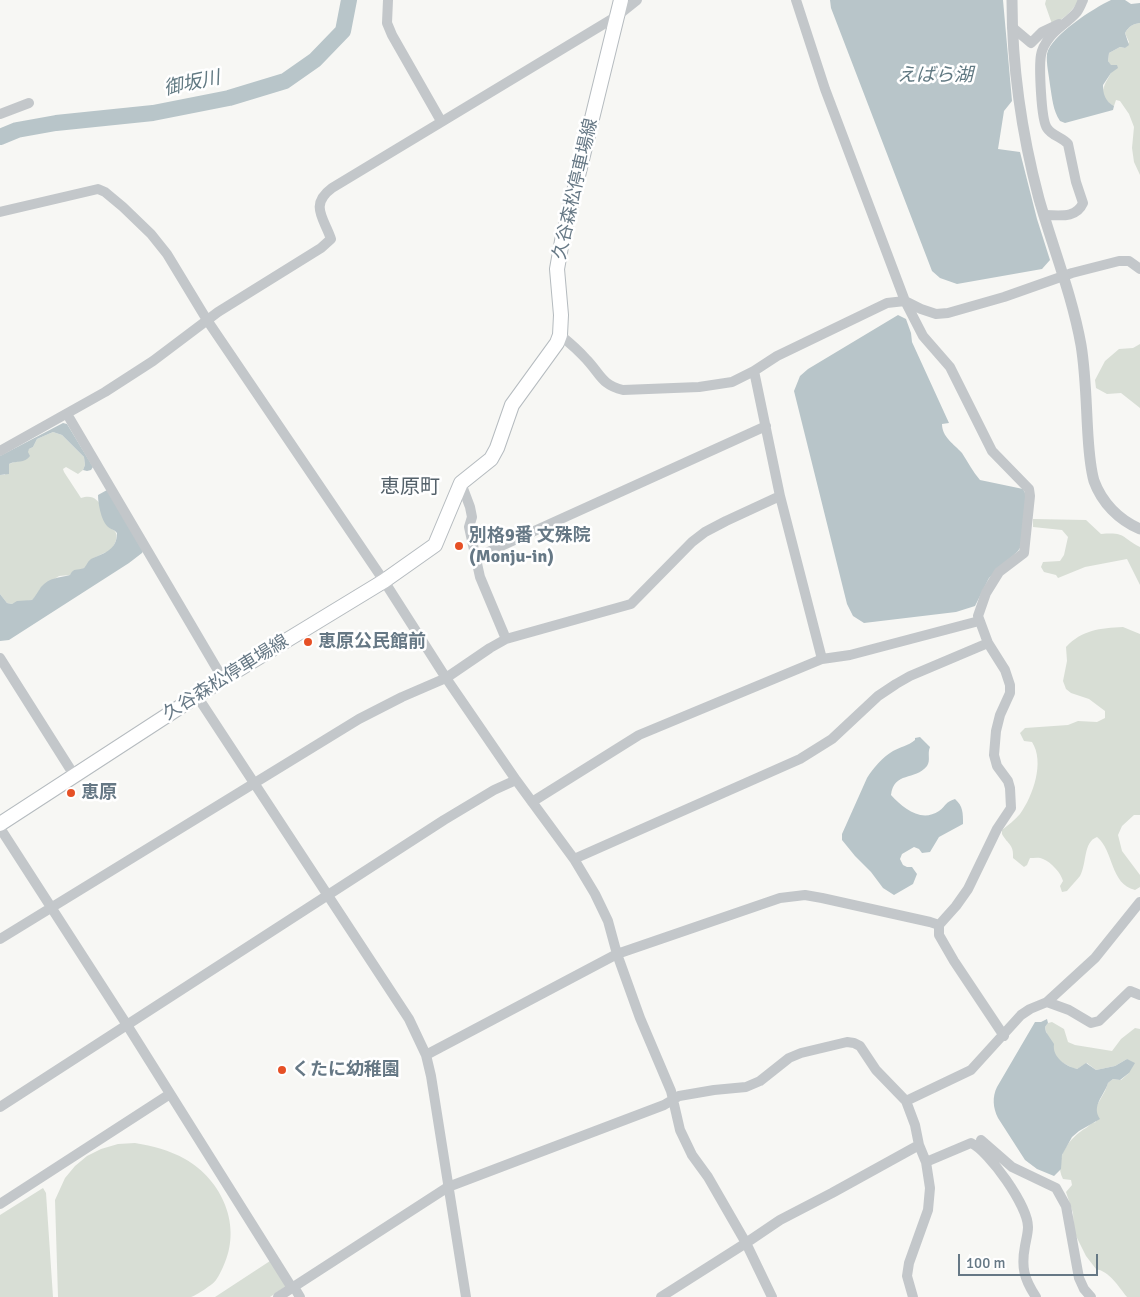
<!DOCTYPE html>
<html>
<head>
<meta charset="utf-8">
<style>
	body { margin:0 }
	#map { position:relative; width:1140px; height:1297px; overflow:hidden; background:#f7f7f4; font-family:Signika,sans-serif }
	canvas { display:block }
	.scale { position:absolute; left:958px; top:1254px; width:140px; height:22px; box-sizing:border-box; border:2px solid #667885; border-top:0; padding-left:6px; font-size:15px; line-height:18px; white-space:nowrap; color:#667885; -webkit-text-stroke:4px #fff; paint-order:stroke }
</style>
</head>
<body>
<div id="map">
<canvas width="1140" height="1297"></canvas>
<div class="scale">100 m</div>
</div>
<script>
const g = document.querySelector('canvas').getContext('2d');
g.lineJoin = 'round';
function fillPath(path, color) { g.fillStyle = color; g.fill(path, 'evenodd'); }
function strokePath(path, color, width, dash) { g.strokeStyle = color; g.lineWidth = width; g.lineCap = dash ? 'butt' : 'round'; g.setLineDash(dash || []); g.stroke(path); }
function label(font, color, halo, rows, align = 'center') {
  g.font = font + ' Signika,"Noto Sans JP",sans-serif'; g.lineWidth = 5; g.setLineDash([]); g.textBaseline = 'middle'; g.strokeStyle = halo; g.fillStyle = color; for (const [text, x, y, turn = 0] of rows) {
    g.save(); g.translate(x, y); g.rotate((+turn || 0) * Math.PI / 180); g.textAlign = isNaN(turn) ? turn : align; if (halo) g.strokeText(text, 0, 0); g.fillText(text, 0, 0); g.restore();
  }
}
const green = new Path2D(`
	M 1046,0 L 1079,0 C 1072,11 1065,19 1052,24 L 1045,4 Z
	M 1140,23 L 1140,175 L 1134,162 L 1132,148 L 1134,127 L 1129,114 L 1120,101 L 1116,100 L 1114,106 C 1092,94 1109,81 1114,66 L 1111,66 L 1108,61 L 1109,53 L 1120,47 L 1125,48 L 1129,42 L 1125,33 C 1129,26 1133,24 1140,23 Z
	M 1140,344 L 1140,408 L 1121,393 L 1107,394 L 1096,388 L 1095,380 L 1105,361 L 1119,349 L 1133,348 Z
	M 53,432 L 62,435 L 84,457 L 85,465 L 83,470 L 78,474 L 66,467 L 63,469 L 64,472 L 81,498 C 101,491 104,514 110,528 C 121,532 116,543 111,550 C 103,554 89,558 86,567 L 70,575 L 59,576 L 40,589 L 37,595 L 32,600 L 12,604 L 7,603 L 0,594 L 0,475 L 5,475 L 9,464 L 18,461 L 29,449 L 33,447 L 37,439 Z
	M 1033,519 L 1086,520 L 1101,534 C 1127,532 1120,537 1140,547 L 1140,585 L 1127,559 L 1085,567 L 1058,578 L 1056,575 L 1044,572 L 1041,567 L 1043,562 L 1060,561 L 1064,555 L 1068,537 L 1062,530 L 1033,527 Z
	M 1123,627 L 1140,634 L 1140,815 L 1134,815 L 1122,826 L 1118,835 L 1122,851 L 1140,875 L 1140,887 L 1135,890 C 1110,884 1114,851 1097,837 C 1083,842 1087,864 1080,876 C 1076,881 1071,886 1067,891 L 1062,892 L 1060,886 L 1063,881 C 1061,873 1051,862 1043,859 C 1040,857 1034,858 1030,858 L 1027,865 L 1024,867 L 1013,858 C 1014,844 1008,845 1002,834 L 1002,830 C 1008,825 1015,820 1020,814 C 1033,796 1045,762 1032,742 L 1024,741 L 1020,733 L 1025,728 L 1068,725 L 1078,721 L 1097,722 L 1105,718 L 1105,711 L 1089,699 L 1071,693 L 1066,689 L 1063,681 L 1067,661 L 1066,647 C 1082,630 1100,628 1123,627 Z
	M 1052,1022 L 1064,1029 L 1068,1042 L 1075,1045 L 1112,1051 L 1121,1039 L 1135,1028 L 1140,1029 L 1140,1297 L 1127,1297 C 1118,1286 1110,1272 1096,1269 L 1086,1256 L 1074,1232 L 1073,1213 L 1066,1192 L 1072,1185 L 1071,1180 L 1063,1179 C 1053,1159 1070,1137 1086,1128 C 1090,1125 1091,1123 1096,1122 L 1096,1107 L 1105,1091 L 1108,1083 L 1113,1079 L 1121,1080 L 1129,1073 L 1127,1059 L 1115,1066 L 1096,1070 L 1087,1063 L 1077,1069 C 1071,1068 1060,1062 1056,1057 C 1051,1050 1047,1036 1045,1027 L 1048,1023 Z
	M 135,1143 C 153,1146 169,1150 185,1159 C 222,1180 243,1226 223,1267 C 221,1271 219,1276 216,1280 C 214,1284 195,1296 191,1297 C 181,1297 167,1297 157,1297 C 124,1297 91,1297 58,1297 L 55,1200 L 65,1178 L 75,1166 L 87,1156 L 101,1149 L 118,1144 Z
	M 43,1188 L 46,1193 L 53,1297 L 0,1297 L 0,1215 Z
	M 270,1261 L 286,1286 L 270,1297 L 215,1297 Z`);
const water = new Path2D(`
	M 830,0 L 1003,0 L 1012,101 L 1004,111 L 998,149 L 1020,152 L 1037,219 L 1050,260 L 1042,269 L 957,284 L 940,278 L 932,271 L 831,8 Z
	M 1111,0 L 1125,0 L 1131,4 L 1140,3 L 1140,23 C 1133,24 1129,26 1125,33 L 1129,45 L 1125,48 L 1120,47 L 1109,53 L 1108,61 L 1111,65 L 1117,65 L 1118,68 L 1111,73 L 1103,85 C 1103,94 1105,101 1114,106 L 1113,110 L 1065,123 L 1060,121 C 1053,111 1052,97 1050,85 C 1049,75 1046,63 1047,54 C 1051,35 1094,8 1111,0 Z
	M 898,315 L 906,319 L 911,333 L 912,342 L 949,423 L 942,424 C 942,437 954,444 962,453 C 968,462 973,472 980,480 L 1023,489 L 1027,497 L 1023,543 L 1018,551 L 989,578 L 975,606 L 956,612 L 864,623 L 853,616 L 847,604 L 794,391 L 800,376 L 808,369 Z
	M 63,423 L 67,424 L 93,467 L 91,470 L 87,471 L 83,470 L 85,465 L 84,457 L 62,435 L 53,432 L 37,439 L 33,447 L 29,449 L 28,452 L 30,456 C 24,464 17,460 9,464 L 9,474 L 0,475 L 0,456 Z
	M 107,490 L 143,551 L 142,553 L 129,563 L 9,640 L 0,641 L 0,594 L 7,603 L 12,604 L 17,601 L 32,600 C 36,596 38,591 41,587 C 50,577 59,578 70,575 C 74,567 77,571 84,568 C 87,565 87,562 91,559 C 103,553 117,551 117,533 C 114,529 111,530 107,526 C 101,520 98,503 98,495 Z
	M 920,737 L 930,747 C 927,754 931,760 927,766 C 915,781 894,771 891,795 C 903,808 921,823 939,811 C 946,806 945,802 955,799 C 963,806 963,813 963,824 L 939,837 L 930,852 L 922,853 L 919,849 L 914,847 L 902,854 L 900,859 L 903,865 L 907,867 L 912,867 L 917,874 L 913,884 L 894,895 L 883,888 L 871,872 L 855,856 L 842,840 L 842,834 L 867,778 C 873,768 883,757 893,751 C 900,747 908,746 915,740 L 915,738 Z
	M 1047,1019 L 1048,1023 L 1045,1027 L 1046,1032 L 1054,1044 C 1052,1057 1065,1066 1077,1069 L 1086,1063 L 1096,1070 L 1115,1066 L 1127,1059 L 1135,1063 L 1129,1073 L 1120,1080 L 1113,1079 L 1108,1083 C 1104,1096 1091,1106 1100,1119 L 1079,1131 L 1072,1137 L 1062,1155 L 1061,1169 L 1054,1176 L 1037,1169 L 1025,1160 L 998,1118 C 993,1108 992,1097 997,1087 L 1035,1022 L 1041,1022 Z`);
const river = new Path2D(`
	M 0,137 L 17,130 L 56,123 L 153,113 L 229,98 L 285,81 L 315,60 L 343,31 L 349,0`);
const minor = new Path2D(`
	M 388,0 L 387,23 L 392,35 L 441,121
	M 796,0 L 825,89 L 905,301 L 923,336 L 950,367 L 992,451 L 1029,489 L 1030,496 L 1024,553 L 999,572 L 986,593 L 978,616 L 988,643 L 1005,670 L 1010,685 L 1010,693 L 1000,715 L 996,731 L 994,755 L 997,766 L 1008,781 L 1010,788 L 1011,808 L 997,829 L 968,889 L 956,906 L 939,925 L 939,935 L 954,961 L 1004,1036
	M 1012,27 L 1031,43 L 1042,32 L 1059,24
	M 0,114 L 29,103
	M 0,212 L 98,189 L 105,192 L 123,207 L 151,234 L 167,254 L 207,320 L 384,581 L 446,678 L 516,780 L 574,859 L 595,894 L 608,921 L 617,954 L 640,1018 L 671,1091 L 680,1130 L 692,1155 L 708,1177 L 746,1243 L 772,1297
	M 1044,215 C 1059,215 1076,219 1083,203 L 1076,182 L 1068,144 C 1062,137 1052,136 1047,128 C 1041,120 1039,66 1041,55 C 1042,48 1046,42 1050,37 C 1057,28 1068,22 1076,13 C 1079,10 1081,4 1083,0
	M 560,335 C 570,343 579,351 587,360 C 601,375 602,385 623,390 L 699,387 L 732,382 L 754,371 L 777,356 L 887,303 L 905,301 L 921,309 L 936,314 L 948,313 L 1004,297 L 1072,273 L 1119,261 L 1129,261 L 1140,269
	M 754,371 L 780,496 L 822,659
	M 67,414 L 223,679
	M 0,451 L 105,392 L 153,361 L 218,312 L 321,248 L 331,239 C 324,218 309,205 332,188 L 617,16 L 637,0
	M 461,483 L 470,507 L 472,517 L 469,527 L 480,577 L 506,639
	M 477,557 L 766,426
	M 0,658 L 74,775
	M 197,696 L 409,1019 L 426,1055 L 431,1076 L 466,1297
	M 532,802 L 639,735 L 822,659 L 850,655 L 979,621
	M 0,828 L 127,1025 L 292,1288
	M 574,859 L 800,759 L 832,739 L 878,696 L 896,684 L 910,676 L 988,643
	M 0,939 L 359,719 L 402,697 L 446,678 L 490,648 L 506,639 L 631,604 L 692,542 L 705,532 L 726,521 L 780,496
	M 1047,1002 L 1069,1010 L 1091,1023 L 1099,1021 L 1130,991 L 1140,995
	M 426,1055 L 617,954 L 780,898 L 805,895 L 822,898 L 930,922 L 939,925
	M 906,1101 L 971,1070 L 1021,1015 L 1030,1009 L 1047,1002 L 1095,958 L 1140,902
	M 0,1107 L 444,820 L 494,790 L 516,780
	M 981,1140 L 1012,1167 L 1056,1188 L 1066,1206 L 1079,1278 L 1084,1289 L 1091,1297
	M 926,1162 L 971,1143 C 989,1151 1028,1206 1028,1227 C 1028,1233 1026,1240 1025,1246 C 1021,1267 1024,1279 1036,1297
	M 0,1204 L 170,1094
	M 294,1287 L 300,1297
	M 278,1297 L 448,1187 L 664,1105 L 679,1096 L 714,1090 L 746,1087 L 760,1081 L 789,1058 L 801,1053 L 847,1042 L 854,1043 L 860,1046 L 876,1070 L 906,1101 L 915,1125 L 919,1145 L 926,1162 L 930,1188 L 928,1210 L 909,1263 L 907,1276 L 913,1297
	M 661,1297 L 746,1243 L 780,1220 L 832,1193 L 919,1145`);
const tertiary = new Path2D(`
	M 1012,0 C 1012,66 1022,135 1039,199 C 1053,248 1072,295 1081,345 C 1086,375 1086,406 1088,436 C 1089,451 1090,467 1094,481 C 1102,503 1119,520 1140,529`);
const secondary = new Path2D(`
	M 0,824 L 223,679 L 384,581 L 435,545 L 461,483 L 491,459 L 497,448 L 512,405 L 557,343 L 560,335 L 561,315 L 557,269 L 562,241 L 621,0`);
const markers = [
	[459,546,5,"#e65025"],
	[308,642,5,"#e65025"],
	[71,793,5,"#e65025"],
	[282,1070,5,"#e65025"]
];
const streetNames = [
	["久谷森松停車場線",576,189,-77],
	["久谷森松停車場線",226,678,-32]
];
const poiNames = [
	["別格9番 文殊院",469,536],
	["(Monju-in)",469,557],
	["恵原公民館前",318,642],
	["恵原",81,793],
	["くたに幼稚園",292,1070]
];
const waterNames = [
	["えばら湖",935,76],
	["御坂川",192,84,-12]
];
const quarterNames = [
	["恵原町",410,488]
];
fillPath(green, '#d8ded5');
fillPath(water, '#b8c5c9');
strokePath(river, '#b8c5c9', 16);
strokePath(secondary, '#b5bbbf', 16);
strokePath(minor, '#c3c7ca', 10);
strokePath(tertiary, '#c3c7ca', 11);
strokePath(secondary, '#fff', 14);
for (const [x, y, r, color] of markers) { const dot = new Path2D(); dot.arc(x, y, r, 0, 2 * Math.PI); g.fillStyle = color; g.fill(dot); strokePath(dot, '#fff', 2); }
label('18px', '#667885', '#fff', streetNames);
label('bold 18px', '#667885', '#fff', poiNames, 'left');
label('italic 19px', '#617982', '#fff', waterNames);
label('20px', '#54616a', '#fff', quarterNames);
</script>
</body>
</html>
